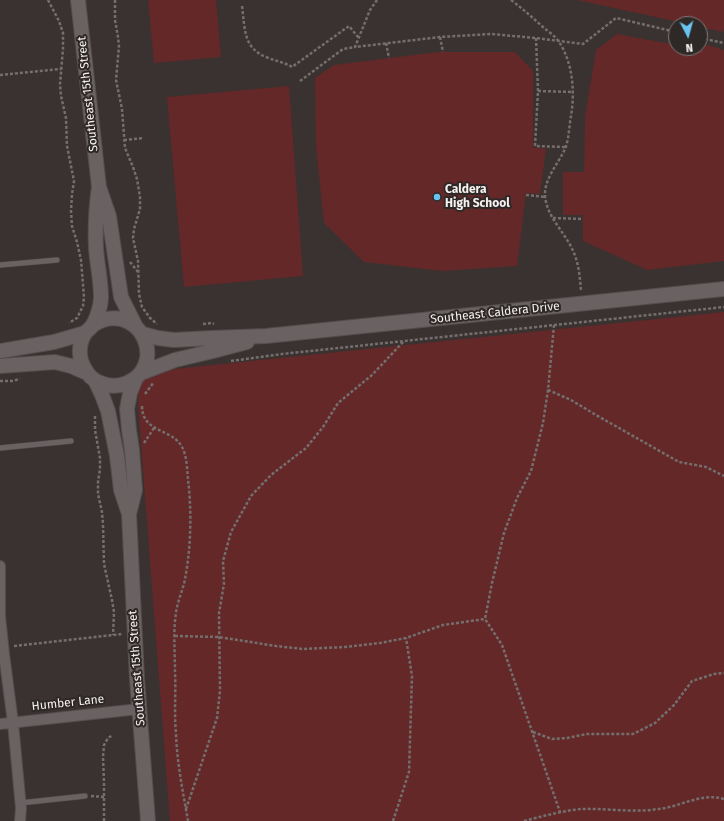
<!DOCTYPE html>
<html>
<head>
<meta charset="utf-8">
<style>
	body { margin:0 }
	#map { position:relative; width:724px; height:821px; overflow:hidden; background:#393231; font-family:"Fira Sans",sans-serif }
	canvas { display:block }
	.north { position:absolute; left:668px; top:16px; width:40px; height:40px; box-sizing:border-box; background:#2e2827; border:1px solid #7e7978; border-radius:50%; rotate:174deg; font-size:11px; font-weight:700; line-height:16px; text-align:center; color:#f6f2f1 }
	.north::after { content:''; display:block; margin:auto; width:14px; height:18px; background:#69c3f1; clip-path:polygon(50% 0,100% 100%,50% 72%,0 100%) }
</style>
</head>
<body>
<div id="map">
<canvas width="724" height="821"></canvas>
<div class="north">N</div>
</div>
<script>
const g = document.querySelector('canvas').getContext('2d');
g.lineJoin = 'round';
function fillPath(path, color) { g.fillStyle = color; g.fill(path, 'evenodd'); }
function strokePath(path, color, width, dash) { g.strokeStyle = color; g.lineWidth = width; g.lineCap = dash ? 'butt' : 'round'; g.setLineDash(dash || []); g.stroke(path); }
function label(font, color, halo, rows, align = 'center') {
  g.font = font + ' "Fira Sans",sans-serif'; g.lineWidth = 4; g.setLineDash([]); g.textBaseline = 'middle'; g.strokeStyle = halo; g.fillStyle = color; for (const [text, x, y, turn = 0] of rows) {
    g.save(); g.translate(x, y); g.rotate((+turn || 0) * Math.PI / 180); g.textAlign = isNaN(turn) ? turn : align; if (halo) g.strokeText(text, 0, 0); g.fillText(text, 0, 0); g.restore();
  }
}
const green = new Path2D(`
	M 148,0 L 216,0 L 221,57 L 154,63 Z
	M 577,0 L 724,0 L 724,28 L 723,32 L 700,27 L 700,24 L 688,24 Z
	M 617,34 L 676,45 L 676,48 L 700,48 L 700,43 L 724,50 L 724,261 L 647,270 L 583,241 L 583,215 L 563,215 L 563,172 L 584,172 L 585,117 L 596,50 Z
	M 438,52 L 515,52 L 533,71 L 533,147 L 546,149 L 540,194 L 526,193 L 517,266 L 443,271 L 364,262 L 324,223 L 316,147 L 315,78 L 334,65 Z
	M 289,86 L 303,276 L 184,287 L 167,97 Z
	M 724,312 L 724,821 L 170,821 L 138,405 L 139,387 L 145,372 Z`);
const path = new Path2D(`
	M 48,0 L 59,21 L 63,33 L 63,49 L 60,84 L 61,96 L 66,118 L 67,146 L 74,181 L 72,194 L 71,211 L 72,226 L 77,242 L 81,260 L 84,297 L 83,306 L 77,318 L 69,323
	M 115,0 L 115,20 L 118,37 L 119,46 L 116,80 L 122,109 L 125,148 L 133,167 L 137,179 L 140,197 L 140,209 L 134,229 L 133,238 L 138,261 L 139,294 L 142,307 L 150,318 L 157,324
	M 377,0 L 370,10 L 355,47 L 440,37 L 491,34 L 536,38 L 583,44 L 616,18 L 676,32
	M 511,0 C 523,9 533,18 544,28 C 549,32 556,37 559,42 C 573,63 575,92 571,116 C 569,126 569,140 565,149 C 558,164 544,179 545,196 C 547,218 566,233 574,253 C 579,265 580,278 581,291
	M 242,6 C 245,28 243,48 266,57 C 275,61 284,62 292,67 L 349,26 L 358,37
	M 440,37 L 443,52
	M 536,38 L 538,91 L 535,146 L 565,147
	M 700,38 L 724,43
	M 386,43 L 389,58
	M 0,75 L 61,69
	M 300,81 L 343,49 L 355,47
	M 538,91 L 573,92
	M 124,140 L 144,138
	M 526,195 L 545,197
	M 553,218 L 583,219
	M 130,262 L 138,272
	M 203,324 L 212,323 L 214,324
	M 554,325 L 548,390 L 543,423 L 531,471 L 517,498 L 504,533 L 492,583 L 485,619 L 502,645 L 560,812
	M 231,361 L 282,354 L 724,307
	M 0,381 L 12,381 L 20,379
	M 548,390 L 571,400 L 596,415 L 679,462 L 706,467 L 724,476
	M 145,394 L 154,382
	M 142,406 C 142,433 172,428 182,447 C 187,456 187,469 188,479 C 192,513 191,551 184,584 C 181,594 177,604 176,613 C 173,631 175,653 175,671 C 176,692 174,713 176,734 C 177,763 183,792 188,821
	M 95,416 L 95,430 L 100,458 L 100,469 L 98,482 L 98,494 L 102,512 L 103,524 L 104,564 L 112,600 L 114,612 L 113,635
	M 144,443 L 154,428
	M 175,636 L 219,637 L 276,646 L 303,649 L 345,647 L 380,643 L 406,638 L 443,625 L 485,619
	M 14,646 L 122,634
	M 533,732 L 552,739 L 567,738 L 587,734 L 633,734 L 655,723 L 674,705 L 692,681 L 714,674 L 724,673
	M 91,796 L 104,797
	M 186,809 L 217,718 L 220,691 L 219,613 L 224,584 L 223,561 L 231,532 L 251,496 L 271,475 L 306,448 L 323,427 L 338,403 L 372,375 L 404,341
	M 104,821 L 104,782 L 103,757 L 104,745 L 108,738 L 113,735
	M 393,821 L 409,772 L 412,676 L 406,638
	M 524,821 C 543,816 562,811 581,809 C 607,808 633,813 658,809 C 681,807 701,792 724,799`);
const lane = new Path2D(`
	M 0,265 L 57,260
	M 0,448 L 71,441
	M 20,803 L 85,796`);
const street = new Path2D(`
	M 0,566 L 0,616 L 4,654 L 13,723 L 21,808 L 20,821
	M 0,724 L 139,709`);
const secondary = new Path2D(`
	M 78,0 L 99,187 L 109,216 L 121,297 L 135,325
	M 93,325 C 96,323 100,321 103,320 C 144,308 166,366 127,383 C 118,387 107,386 98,382 C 92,379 88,375 85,369 C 78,358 78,343 86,332 C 88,330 91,328 92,326 C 97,319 101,305 101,297 C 101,280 97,264 96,248 C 95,228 96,208 99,187
	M 143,334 L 158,338 L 174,340 L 212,338 L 266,336 L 724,289
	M 0,351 L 54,342 L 85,333
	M 0,366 L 55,362 L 71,366 L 87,373
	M 141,373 L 175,360 L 213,351 L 247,342
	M 95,380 L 102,395 L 108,411 L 117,456 L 121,490 L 129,514 L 137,679 L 148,821
	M 129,514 L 135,490 L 132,450 L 129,430 L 127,409 L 130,393 L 136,378`);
const markers = [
	[437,197,4,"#69c3f1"]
];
const streetNames = [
	["Southeast 15th Street",88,94,-96],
	["Southeast Caldera Drive",495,313,-6],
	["Southeast 15th Street",137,668,-94],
	["Humber Lane",68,703,-6]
];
const poiNames = [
	["Caldera",445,190],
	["High School",445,204]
];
fillPath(green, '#642828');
strokePath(lane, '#534e4d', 6);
strokePath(street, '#534e4d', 12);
strokePath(secondary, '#534e4d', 16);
strokePath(path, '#746e6d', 2.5, [3, 2]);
strokePath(lane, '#6a6262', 5);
strokePath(street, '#6a6262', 10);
strokePath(secondary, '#6a6262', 14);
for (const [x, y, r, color] of markers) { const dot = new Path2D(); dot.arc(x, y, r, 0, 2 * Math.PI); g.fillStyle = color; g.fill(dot); strokePath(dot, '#2e2827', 1.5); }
label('12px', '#f6f2f1', '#2e2827', streetNames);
label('bold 12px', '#f6f2f1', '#2e2827', poiNames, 'left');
</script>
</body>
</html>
